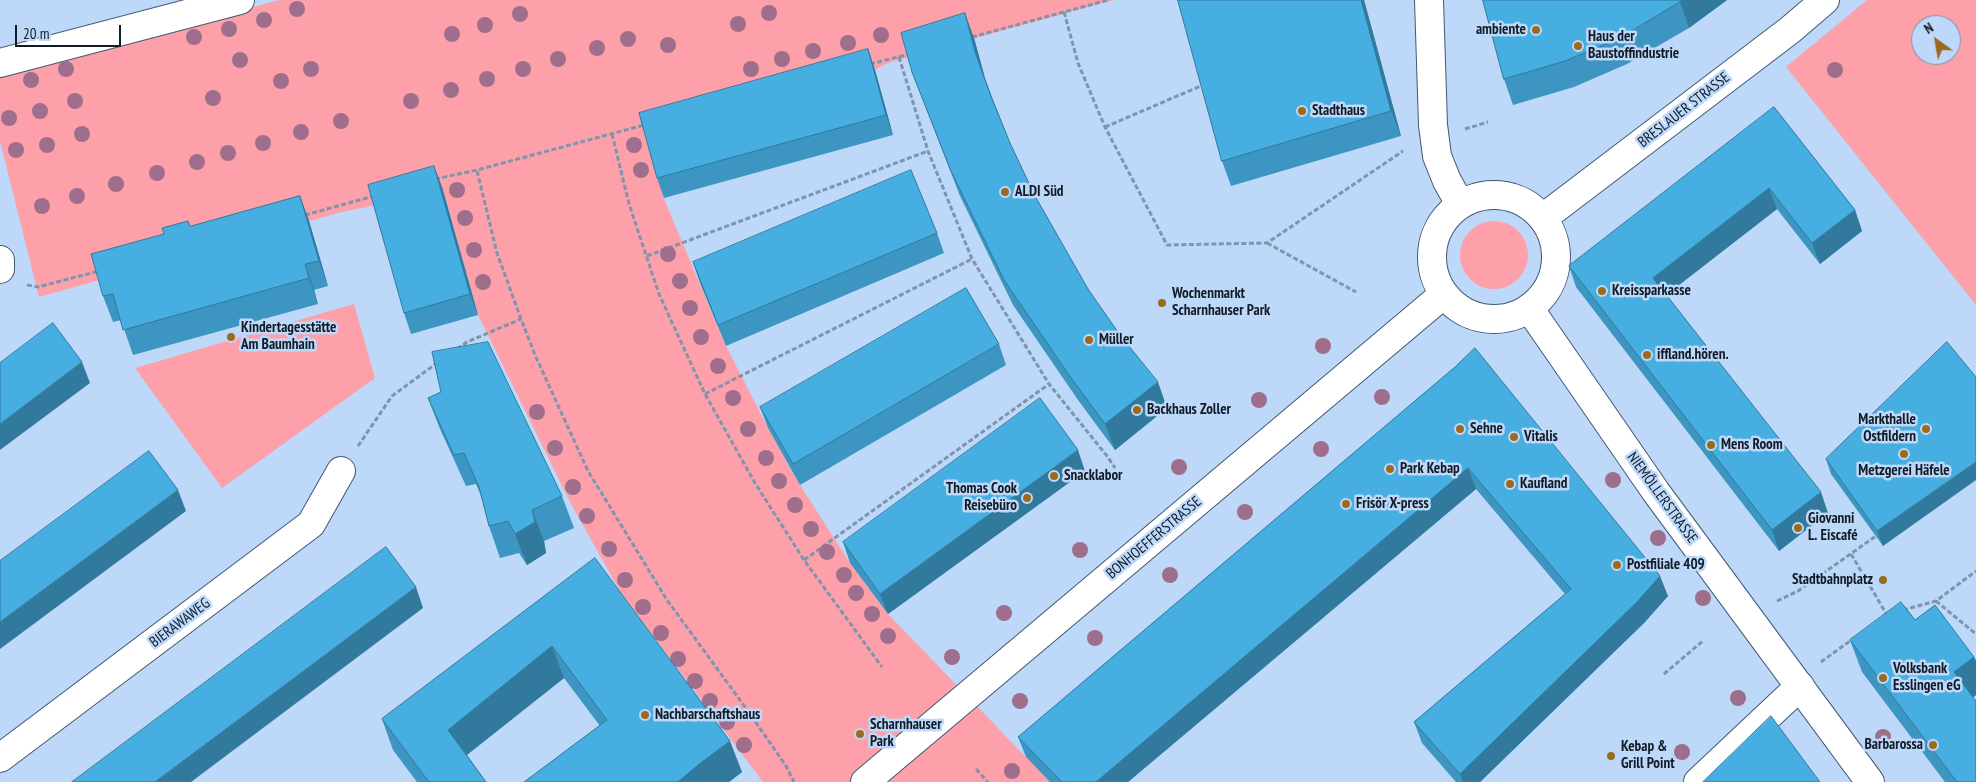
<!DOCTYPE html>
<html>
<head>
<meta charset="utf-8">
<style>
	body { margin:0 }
	#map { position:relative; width:1976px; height:782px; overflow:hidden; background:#bdd8f8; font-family:"PT Sans Narrow",sans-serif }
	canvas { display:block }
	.north { position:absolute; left:1911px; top:15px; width:50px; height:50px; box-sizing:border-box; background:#bdd8f8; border:1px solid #798da5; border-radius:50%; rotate:328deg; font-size:14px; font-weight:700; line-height:20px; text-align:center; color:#121c28 }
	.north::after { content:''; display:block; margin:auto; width:18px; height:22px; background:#9b6a1e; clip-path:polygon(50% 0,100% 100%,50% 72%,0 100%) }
	.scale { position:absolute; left:15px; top:25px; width:106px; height:22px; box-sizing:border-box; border:2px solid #121c28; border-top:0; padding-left:6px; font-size:15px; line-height:18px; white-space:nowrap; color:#121c28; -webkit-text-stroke:4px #bdd8f8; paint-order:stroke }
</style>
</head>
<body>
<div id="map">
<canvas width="1976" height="782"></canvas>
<div class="north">N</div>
<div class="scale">20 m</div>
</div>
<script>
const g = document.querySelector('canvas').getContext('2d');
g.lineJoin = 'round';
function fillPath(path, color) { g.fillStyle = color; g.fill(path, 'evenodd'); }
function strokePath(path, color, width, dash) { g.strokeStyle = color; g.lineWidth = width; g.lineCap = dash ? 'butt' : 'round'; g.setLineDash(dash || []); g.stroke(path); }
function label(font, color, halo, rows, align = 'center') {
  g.font = font + ' "PT Sans Narrow",sans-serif'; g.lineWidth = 5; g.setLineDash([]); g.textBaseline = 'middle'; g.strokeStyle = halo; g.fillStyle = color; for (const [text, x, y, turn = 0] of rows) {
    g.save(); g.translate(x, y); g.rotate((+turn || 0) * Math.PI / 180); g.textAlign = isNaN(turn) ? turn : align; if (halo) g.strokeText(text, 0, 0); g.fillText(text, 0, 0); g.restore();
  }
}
const green = new Path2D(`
	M 279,0 L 1114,0 C 1052,17 990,33 929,52 C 911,58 891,59 875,70 L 646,134 L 664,199 L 726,346 L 768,428 L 800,485 L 850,563 L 888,614 L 1050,782 L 763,782 L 621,593 L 571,504 L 478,315 L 442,187 L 375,205 L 338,213 L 39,297 L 0,141 L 0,76 Z
	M 1867,0 L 1976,0 L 1976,305 L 1786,67 ZM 1921,25 L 1951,25 L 1951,55 L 1921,55 Z
	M1460 255a34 34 0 1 1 68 0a34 34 0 1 1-68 0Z
	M 354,304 L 375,378 L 222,488 L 135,368 Z`);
const path = new Path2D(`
	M 1064,12 L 1078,63 L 1105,127 L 1167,245 L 1267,243 L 1403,151
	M 972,37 L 1108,0
	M 899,57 L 928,151 L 972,259 L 1049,384 L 1107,456 L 1115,468
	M 870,64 L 910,54
	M 1105,127 L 1203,85
	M 1465,129 L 1488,122
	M 612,134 L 629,204 L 659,294 L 705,394 L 755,483 L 804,560 L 882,667
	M 477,171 L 497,253 L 521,319 L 535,355 L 588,471 L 667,600 L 748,711 L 786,766 L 794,782
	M 435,179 L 477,170 L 644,125
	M 305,215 L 374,196
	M 1267,243 L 1356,292
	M 647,256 L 928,151
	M 27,285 L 38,287 L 99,271
	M 457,349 L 467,342 L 521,319
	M 705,394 L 972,259
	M 358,446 L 392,396 L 437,363
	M 1851,554 L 1887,615
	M 804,560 L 1049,384
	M 1777,601 L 1798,591 L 1876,536
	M 1936,601 L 1976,634
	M 1903,610 L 1936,601 L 1976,571
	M 1821,662 L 1854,638
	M 1664,674 L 1704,640
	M 976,769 L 988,782`);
const minor = new Path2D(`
	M 1429,0 L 1433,125 L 1437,156 L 1447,181 L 1460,204
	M 0,63 L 240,0
	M 0,260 L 0,269
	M 0,758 L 311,524 L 341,471
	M 1698,782 L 1800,686`);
const major = new Path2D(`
	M1432 257a62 62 0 1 1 124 0a62 62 0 1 1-124 0Z
	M 1543,218 L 1790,30 L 1825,0
	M 1529,308 L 1656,492 L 1870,782
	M 865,782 L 1444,294`);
const trees = [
	[297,9],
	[769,13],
	[520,14],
	[264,20],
	[738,24],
	[485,25],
	[229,29],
	[452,34],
	[881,35],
	[194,37],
	[628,39],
	[848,43],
	[668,45],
	[597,48],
	[813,51],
	[558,59],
	[782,59],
	[240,60],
	[66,69],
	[311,69],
	[523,69],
	[751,69],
	[1835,70],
	[487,79],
	[31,80],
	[281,81],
	[451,90],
	[213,98],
	[75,101],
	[411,101],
	[40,111],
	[9,118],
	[341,121],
	[301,132],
	[82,134],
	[263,143],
	[47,145],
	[634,145],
	[16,150],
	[228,153],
	[197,162],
	[641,170],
	[157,173],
	[116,184],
	[457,190],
	[77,196],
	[42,206],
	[465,218],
	[474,250],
	[668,254],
	[680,281],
	[483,282],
	[690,308],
	[701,337],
	[1323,346],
	[718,366],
	[1382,397],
	[733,398],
	[1259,400],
	[537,412],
	[748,429],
	[555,448],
	[1321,449],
	[766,458],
	[1179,467],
	[1613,480],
	[779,481],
	[573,487],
	[795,505],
	[1245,512],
	[587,516],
	[811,529],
	[1658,538],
	[609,549],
	[1080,550],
	[827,552],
	[844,575],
	[1170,575],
	[625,580],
	[856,593],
	[1703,598],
	[643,607],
	[1004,613],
	[872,614],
	[661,633],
	[888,636],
	[1095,638],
	[952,657],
	[678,659],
	[695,681],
	[1738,698],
	[710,701],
	[1020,701],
	[727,722],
	[1883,737],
	[744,745],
	[1682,752],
	[1012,771]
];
const wall = new Path2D(`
	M 1178,0 L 1364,0 L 1401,136 L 1231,186 L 1222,161 Z
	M 1483,0 L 1727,0 L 1689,28 L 1627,64 L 1574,87 L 1513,105 L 1504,79 Z
	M 974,38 L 985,78 L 992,97 L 1010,143 L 1035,196 L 1088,289 L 1167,408 L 1115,450 L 1078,400 L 1013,305 L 960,196 L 912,72 Z
	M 868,49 L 875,70 L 893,135 L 664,198 L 657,178 Z
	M 1774,107 L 1855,210 L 1862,231 L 1820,264 L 1777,209 L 1666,295 L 1828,513 L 1779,551 L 1576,287 L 1569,266 Z
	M 442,187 L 478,315 L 411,334 L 404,313 Z
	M 300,196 L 309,221 L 328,286 L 314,290 L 318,304 L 133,355 L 121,320 L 113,322 L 103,296 L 164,234 Z
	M 937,233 L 944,253 L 726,346 L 700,283 L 693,262 Z
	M 1947,342 L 1883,546 L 1831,474 L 1826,459 Z
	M 999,344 L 1006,365 L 800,485 L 768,428 L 760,407 Z
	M 1455,367 L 1668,596 L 1644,623 L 1480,782 L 1456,782 L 1422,743 L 1414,722 L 1565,594 L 1476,489 L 1128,782 L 1050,782 L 1026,757 L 1018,737 Z
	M 428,398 L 562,496 L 574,528 L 544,541 L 546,553 L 527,565 L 519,553 L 500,558 L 489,526 L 482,498 L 476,484 L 466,486 L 440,429 Z
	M 1085,471 L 888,614 L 850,563 L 843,542 Z
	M 595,558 L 742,772 L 729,782 L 524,782 L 600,726 L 564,678 L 467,755 L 486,782 L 417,782 L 393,750 L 382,719 Z
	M 1915,620 L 1974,657 L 1976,661 L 1976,695 L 1973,697 L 1976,782 L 1945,782 L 1862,672 L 1850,640 Z`);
const shadedWall = new Path2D(`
	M 1361,0 L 1364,0 L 1401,136 L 1391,111 Z
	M 1683,0 L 1727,0 L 1689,28 L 1680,2 Z
	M 965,13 L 974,38 L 985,78 L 975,52 Z
	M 868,49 L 875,70 L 893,135 L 886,115 Z
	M 434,166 L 442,187 L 478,315 L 470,294 Z
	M 1769,188 L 1777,209 L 1661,299 L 1653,278 Z
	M 300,196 L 309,221 L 328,286 L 319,261 Z
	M 1855,210 L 1862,231 L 1820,264 L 1812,243 Z
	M 305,264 L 314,290 L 318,304 L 309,278 Z
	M 82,362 L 90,383 L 0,450 L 0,424 Z
	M 1158,382 L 1167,408 L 1115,450 L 1105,424 Z
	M 1078,450 L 1085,471 L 888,614 L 880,594 Z
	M 1976,462 L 1976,480 L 1883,546 L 1877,531 Z
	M 1468,468 L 1476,489 L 1128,782 L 1096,782 Z
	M 178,490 L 186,511 L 0,649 L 0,622 Z
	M 1821,492 L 1828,513 L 1779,551 L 1772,530 Z
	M 532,510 L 544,541 L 546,553 L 527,565 L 515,534 Z
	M 1660,576 L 1668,596 L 1644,623 L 1480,782 L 1463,782 L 1460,774 Z
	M 416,587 L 423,608 L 191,782 L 155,782 Z
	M 552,646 L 564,678 L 459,761 L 448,730 Z
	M 1974,657 L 1976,661 L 1976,695 L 1966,703 L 1954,672 Z
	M 730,741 L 742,772 L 729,782 L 678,782 L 698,765 Z`);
const building = new Path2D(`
	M 1178,0 L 1361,0 L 1391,111 L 1222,161 Z
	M 1483,0 L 1683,0 L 1618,39 L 1565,61 L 1504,79 Z
	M 965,13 L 975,52 L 990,94 L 1010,143 L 1035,196 L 1088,289 L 1120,335 L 1158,382 L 1105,424 L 1069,375 L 1004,280 L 951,171 L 912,72 L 901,33 Z
	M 868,49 L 886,115 L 657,178 L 639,113 Z
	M 1774,107 L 1855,210 L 1812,243 L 1769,188 L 1653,278 L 1821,492 L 1772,530 L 1569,266 Z
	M 434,166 L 470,294 L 404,313 L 368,185 Z
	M 911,170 L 937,233 L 718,325 L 693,262 Z
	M 300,196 L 319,261 L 305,264 L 309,278 L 123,330 L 113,294 L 103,296 L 91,254 L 164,234 L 162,228 L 188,221 L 190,226 Z
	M 966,288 L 999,344 L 793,464 L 760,407 Z
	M 53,323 L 82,362 L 0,424 L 0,363 Z
	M 488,342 L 562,496 L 532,510 L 535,522 L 515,534 L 508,521 L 489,526 L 479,487 L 464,453 L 454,455 L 428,398 L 441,392 L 432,352 Z
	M 1947,342 L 1976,377 L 1976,462 L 1877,531 L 1826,459 Z
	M 1475,348 L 1660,576 L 1637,602 L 1460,774 L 1414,722 L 1571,589 L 1468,468 L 1096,782 L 1062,782 L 1018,737 L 1455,367 Z
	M 1040,398 L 1078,450 L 880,594 L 843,542 Z
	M 149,451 L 178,490 L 0,622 L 0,561 Z
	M 386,547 L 416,587 L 155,782 L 72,782 Z
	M 595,558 L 730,741 L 698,765 L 678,782 L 524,782 L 607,720 L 552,646 L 448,730 L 486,782 L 429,782 L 382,719 Z
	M 1901,602 L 1915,620 L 1935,605 L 1974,657 L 1954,672 L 1976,701 L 1976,782 L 1957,782 L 1850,640 Z
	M 1771,716 L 1820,782 L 1703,782 Z`);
const markers = [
	[1536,30,5,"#9b6a1e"],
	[1578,46,5,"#9b6a1e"],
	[1302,111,5,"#9b6a1e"],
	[1005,192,5,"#9b6a1e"],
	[1602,291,5,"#9b6a1e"],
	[1162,303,5,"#9b6a1e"],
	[231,337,5,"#9b6a1e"],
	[1089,340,5,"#9b6a1e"],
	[1647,355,5,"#9b6a1e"],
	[1137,410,5,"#9b6a1e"],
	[1460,429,5,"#9b6a1e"],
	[1926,429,5,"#9b6a1e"],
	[1514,437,5,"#9b6a1e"],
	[1711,445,5,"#9b6a1e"],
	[1904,454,5,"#9b6a1e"],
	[1390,469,5,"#9b6a1e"],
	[1054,476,5,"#9b6a1e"],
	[1510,484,5,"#9b6a1e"],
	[1027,498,5,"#9b6a1e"],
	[1346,504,5,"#9b6a1e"],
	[1798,528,5,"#9b6a1e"],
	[1617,565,5,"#9b6a1e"],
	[1883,580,5,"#9b6a1e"],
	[1883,678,5,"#9b6a1e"],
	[645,715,5,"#9b6a1e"],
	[860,734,5,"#9b6a1e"],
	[1933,745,5,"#9b6a1e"],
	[1611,756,5,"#9b6a1e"]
];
const poiNames = [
	["ambiente",1526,30,"right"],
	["Haus der",1588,37],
	["Baustoffindustrie",1588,54],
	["Stadthaus",1312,111],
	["ALDI Süd",1015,192],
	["Kreissparkasse",1612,291],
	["Wochenmarkt",1172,294],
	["Scharnhauser Park",1172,311],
	["Kindertagesstätte",241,328],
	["Am Baumhain",241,345],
	["Müller",1099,340],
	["iffland.hören.",1657,355],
	["Backhaus Zoller",1147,410],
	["Markthalle",1916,420,"right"],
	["Ostfildern",1916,437,"right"],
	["Sehne",1470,429],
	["Vitalis",1524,437],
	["Mens Room",1721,445],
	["Park Kebap",1400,469],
	["Metzgerei Häfele",1904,471,"center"],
	["Snacklabor",1064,476],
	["Kaufland",1520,484],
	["Thomas Cook",1017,489,"right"],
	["Reisebüro",1017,506,"right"],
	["Frisör X-press",1356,504],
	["Giovanni",1808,519],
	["L. Eiscafé",1808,536],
	["Postfiliale 409",1627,565],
	["Stadtbahnplatz",1873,580,"right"],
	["Volksbank",1893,669],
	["Esslingen eG",1893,686],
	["Nachbarschaftshaus",655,715],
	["Scharnhauser",870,725],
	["Park",870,742],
	["Barbarossa",1923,745,"right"],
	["Kebap &",1621,747],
	["Grill Point",1621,764]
];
const streetNames = [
	["BRESLAUER STRASSE",1684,110,-38],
	["NIEMÖLLERSTRASSE",1662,498,54],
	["BONHOEFFERSTRASSE",1154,538,-40],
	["BIERAWAWEG",180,623,-37]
];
fillPath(green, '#fda0a9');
strokePath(minor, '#415874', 30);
strokePath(major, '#415874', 30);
strokePath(path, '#7f94ad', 3, [5, 2.5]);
strokePath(minor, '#fff', 28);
strokePath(major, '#fff', 28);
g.fillStyle = '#9e6e8c';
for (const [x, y] of trees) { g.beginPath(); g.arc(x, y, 8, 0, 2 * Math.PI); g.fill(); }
fillPath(wall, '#3c96c1');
fillPath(shadedWall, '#317a9d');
fillPath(building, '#46aee0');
strokePath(building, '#317a9d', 1);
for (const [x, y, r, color] of markers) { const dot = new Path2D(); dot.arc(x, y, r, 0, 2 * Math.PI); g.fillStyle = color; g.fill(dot); strokePath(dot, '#bdd8f8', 2); }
label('bold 15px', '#121c28', '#bdd8f8', poiNames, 'left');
label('15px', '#121c28', '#bdd8f8', streetNames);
</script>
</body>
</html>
